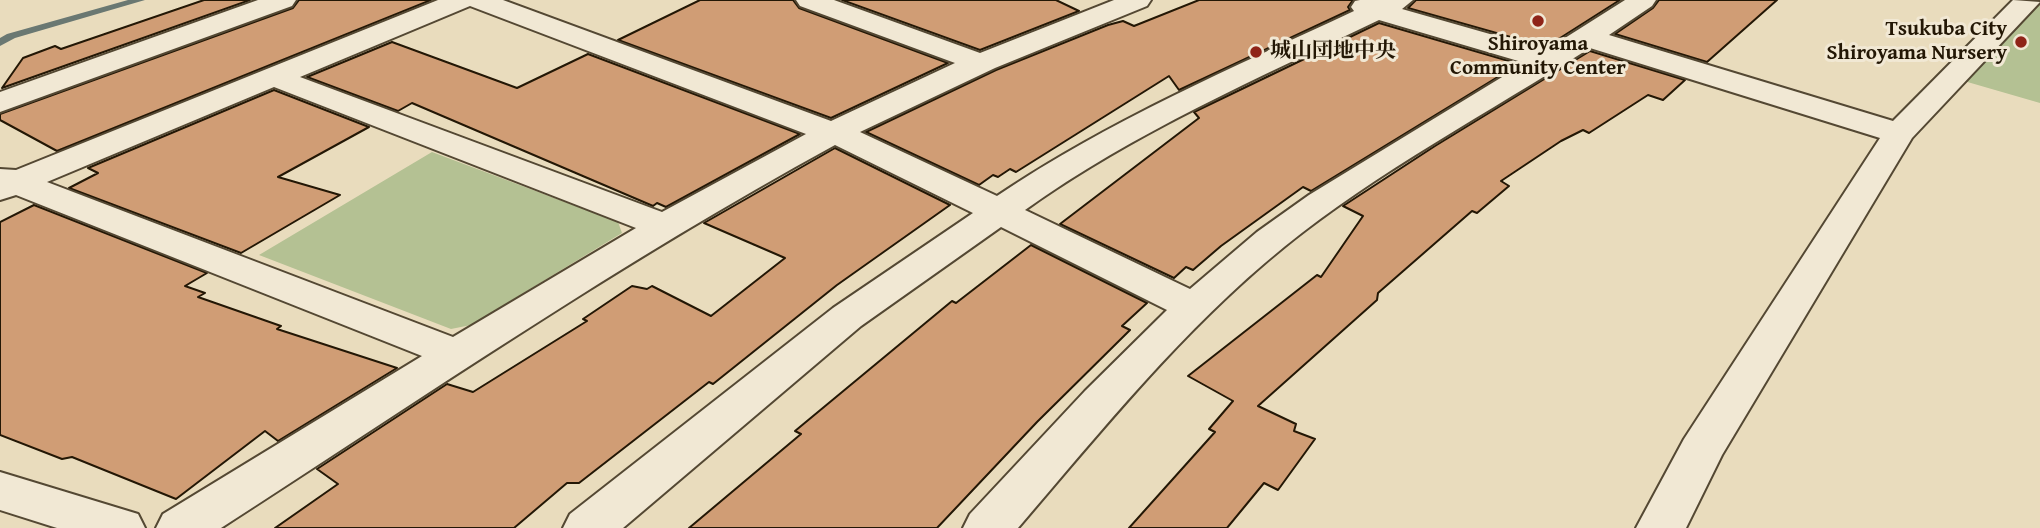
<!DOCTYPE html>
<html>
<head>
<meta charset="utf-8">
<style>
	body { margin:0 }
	canvas { display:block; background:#e9dcbd }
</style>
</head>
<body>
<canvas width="2040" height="528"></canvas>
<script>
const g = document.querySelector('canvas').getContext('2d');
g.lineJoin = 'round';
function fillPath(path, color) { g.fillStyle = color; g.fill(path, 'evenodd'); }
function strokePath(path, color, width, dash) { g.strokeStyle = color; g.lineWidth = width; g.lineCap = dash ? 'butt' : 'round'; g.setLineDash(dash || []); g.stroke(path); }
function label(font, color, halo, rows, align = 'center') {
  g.font = font + ' "Gentium Book Plus","Noto Serif JP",serif'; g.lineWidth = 6; g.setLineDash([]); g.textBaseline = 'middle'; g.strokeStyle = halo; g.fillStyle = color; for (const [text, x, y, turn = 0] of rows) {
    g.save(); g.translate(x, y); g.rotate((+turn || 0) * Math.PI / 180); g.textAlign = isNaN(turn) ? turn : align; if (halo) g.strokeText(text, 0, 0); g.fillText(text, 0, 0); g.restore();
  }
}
const green = new Path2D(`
	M 2040,2 L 2040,103 L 1964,81 Z
	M 432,152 L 618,222 L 622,233 L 471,325 L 451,329 L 259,255 Z`);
const stream = new Path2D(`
	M 128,0 L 145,0 L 15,38 L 0,46 L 0,38 L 7,34 Z`);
const building = new Path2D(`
	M 204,0 L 250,0 L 2,88 L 23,58 L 55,46 L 61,49 Z
	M 299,0 L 431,0 L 57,151 L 0,120 L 0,114 L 293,8 Z
	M 700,0 L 793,0 L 799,8 L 948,63 L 831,118 L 618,40 Z
	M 842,0 L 1056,0 L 1079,11 L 980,50 Z
	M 1199,0 L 1353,0 L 1348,7 L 1350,10 L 1179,90 L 1169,76 L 1016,172 L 1010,169 L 998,177 L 993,175 L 979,185 L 866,132 L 996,70 L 1108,25 L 1123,21 L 1134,26 Z
	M 1416,0 L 1620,0 L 1546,47 L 1408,8 Z
	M 1659,0 L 1777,0 L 1707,62 L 1615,34 L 1653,8 Z
	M 1379,23 L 1519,64 L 1311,191 L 1303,187 L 1221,246 L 1193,270 L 1186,267 L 1174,278 L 1060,224 L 1199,118 L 1194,112 Z
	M 392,42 L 517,88 L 588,54 L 800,134 L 666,207 L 657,203 L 653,206 L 412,103 L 398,111 L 307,77 Z
	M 1590,51 L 1685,80 L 1663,100 L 1648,95 L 1589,133 L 1583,130 L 1561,141 L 1501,181 L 1509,186 L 1477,213 L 1472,211 L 1378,293 L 1377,300 L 1258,406 L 1296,424 L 1294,431 L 1315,439 L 1278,490 L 1264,483 L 1227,528 L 1129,528 L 1215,432 L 1209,429 L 1233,401 L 1188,376 L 1317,275 L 1321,277 L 1363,216 L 1343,206 L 1435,146 Z
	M 274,90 L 369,127 L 278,177 L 340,195 L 241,253 L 69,188 L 98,173 L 88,168 Z
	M 835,148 L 950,205 L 837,285 L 713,384 L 709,382 L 579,483 L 567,483 L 514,528 L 275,528 L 338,484 L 317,469 L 447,384 L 473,392 L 587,321 L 583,319 L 632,286 L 647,289 L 652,286 L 711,316 L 785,258 L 704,223 Z
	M 34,205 L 207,273 L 185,286 L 205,293 L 198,297 L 281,326 L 277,329 L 397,368 L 278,441 L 265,431 L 176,499 L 72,457 L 62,459 L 0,435 L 0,222 Z
	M 1031,245 L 1147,303 L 1122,326 L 1130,330 L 1037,422 L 937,528 L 689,528 L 801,434 L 795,431 L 952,301 L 956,303 Z`);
const minor = new Path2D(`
	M 258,0 L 296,0 L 292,6 L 0,112 L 0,92 Z
	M 438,0 L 503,0 L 831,121 L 955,63 L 800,6 L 796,0 L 834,0 L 980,53 L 1114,0 L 1151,0 L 1147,6 L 995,68 L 860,132 L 997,196 C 1108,121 1232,68 1354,11 L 1351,7 L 1355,1 L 1360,0 L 1413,0 L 1402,9 L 1546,50 L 1625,0 L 1656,0 L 1652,6 L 1609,35 L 1893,121 L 2013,0 L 2040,2 L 1912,138 L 1722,455 L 1686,528 L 1636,528 L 1684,439 L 1880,138 L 1590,48 C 1488,113 1378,171 1284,247 C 1184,328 1101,431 1018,528 L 963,528 L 970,514 L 1085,391 L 1167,310 L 1001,227 L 861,326 L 623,528 L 563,528 L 570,514 L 833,308 L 973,213 L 835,145 C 622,261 424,397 221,528 L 156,528 L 163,514 L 422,356 L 16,195 L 0,200 L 0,169 L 16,170 ZM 470,6 L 806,134 L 662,212 L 300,77 ZM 1379,20 L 1525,63 L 1309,195 L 1257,232 L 1190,289 L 1025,210 C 1134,132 1259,78 1379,20 ZM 274,87 L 636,228 L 453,337 L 47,182 Z
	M 0,472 L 138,514 L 145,528 L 57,528 L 0,510 Z`);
const markers = [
	[1538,21,7,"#8f2418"],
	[2021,42,7,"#8f2418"],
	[1256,52,7,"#8f2418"]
];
const farPoinames = [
	["Tsukuba City",2007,30],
	["Shiroyama Nursery",2007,54],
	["Shiroyama",1538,45,"center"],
	["Community Center",1538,69,"center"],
	["城山団地中央",1270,52,"left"]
];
fillPath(green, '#b4c193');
fillPath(stream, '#6a7872');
fillPath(building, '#d09d75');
strokePath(building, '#231705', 2);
strokePath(minor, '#544833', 4);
fillPath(minor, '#f1e8d4');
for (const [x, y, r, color] of markers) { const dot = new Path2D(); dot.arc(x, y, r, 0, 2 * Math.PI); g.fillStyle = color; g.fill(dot); strokePath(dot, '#f1e8d4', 2.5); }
label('bold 21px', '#231705', '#f1e8d4', farPoinames, 'right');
</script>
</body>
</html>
